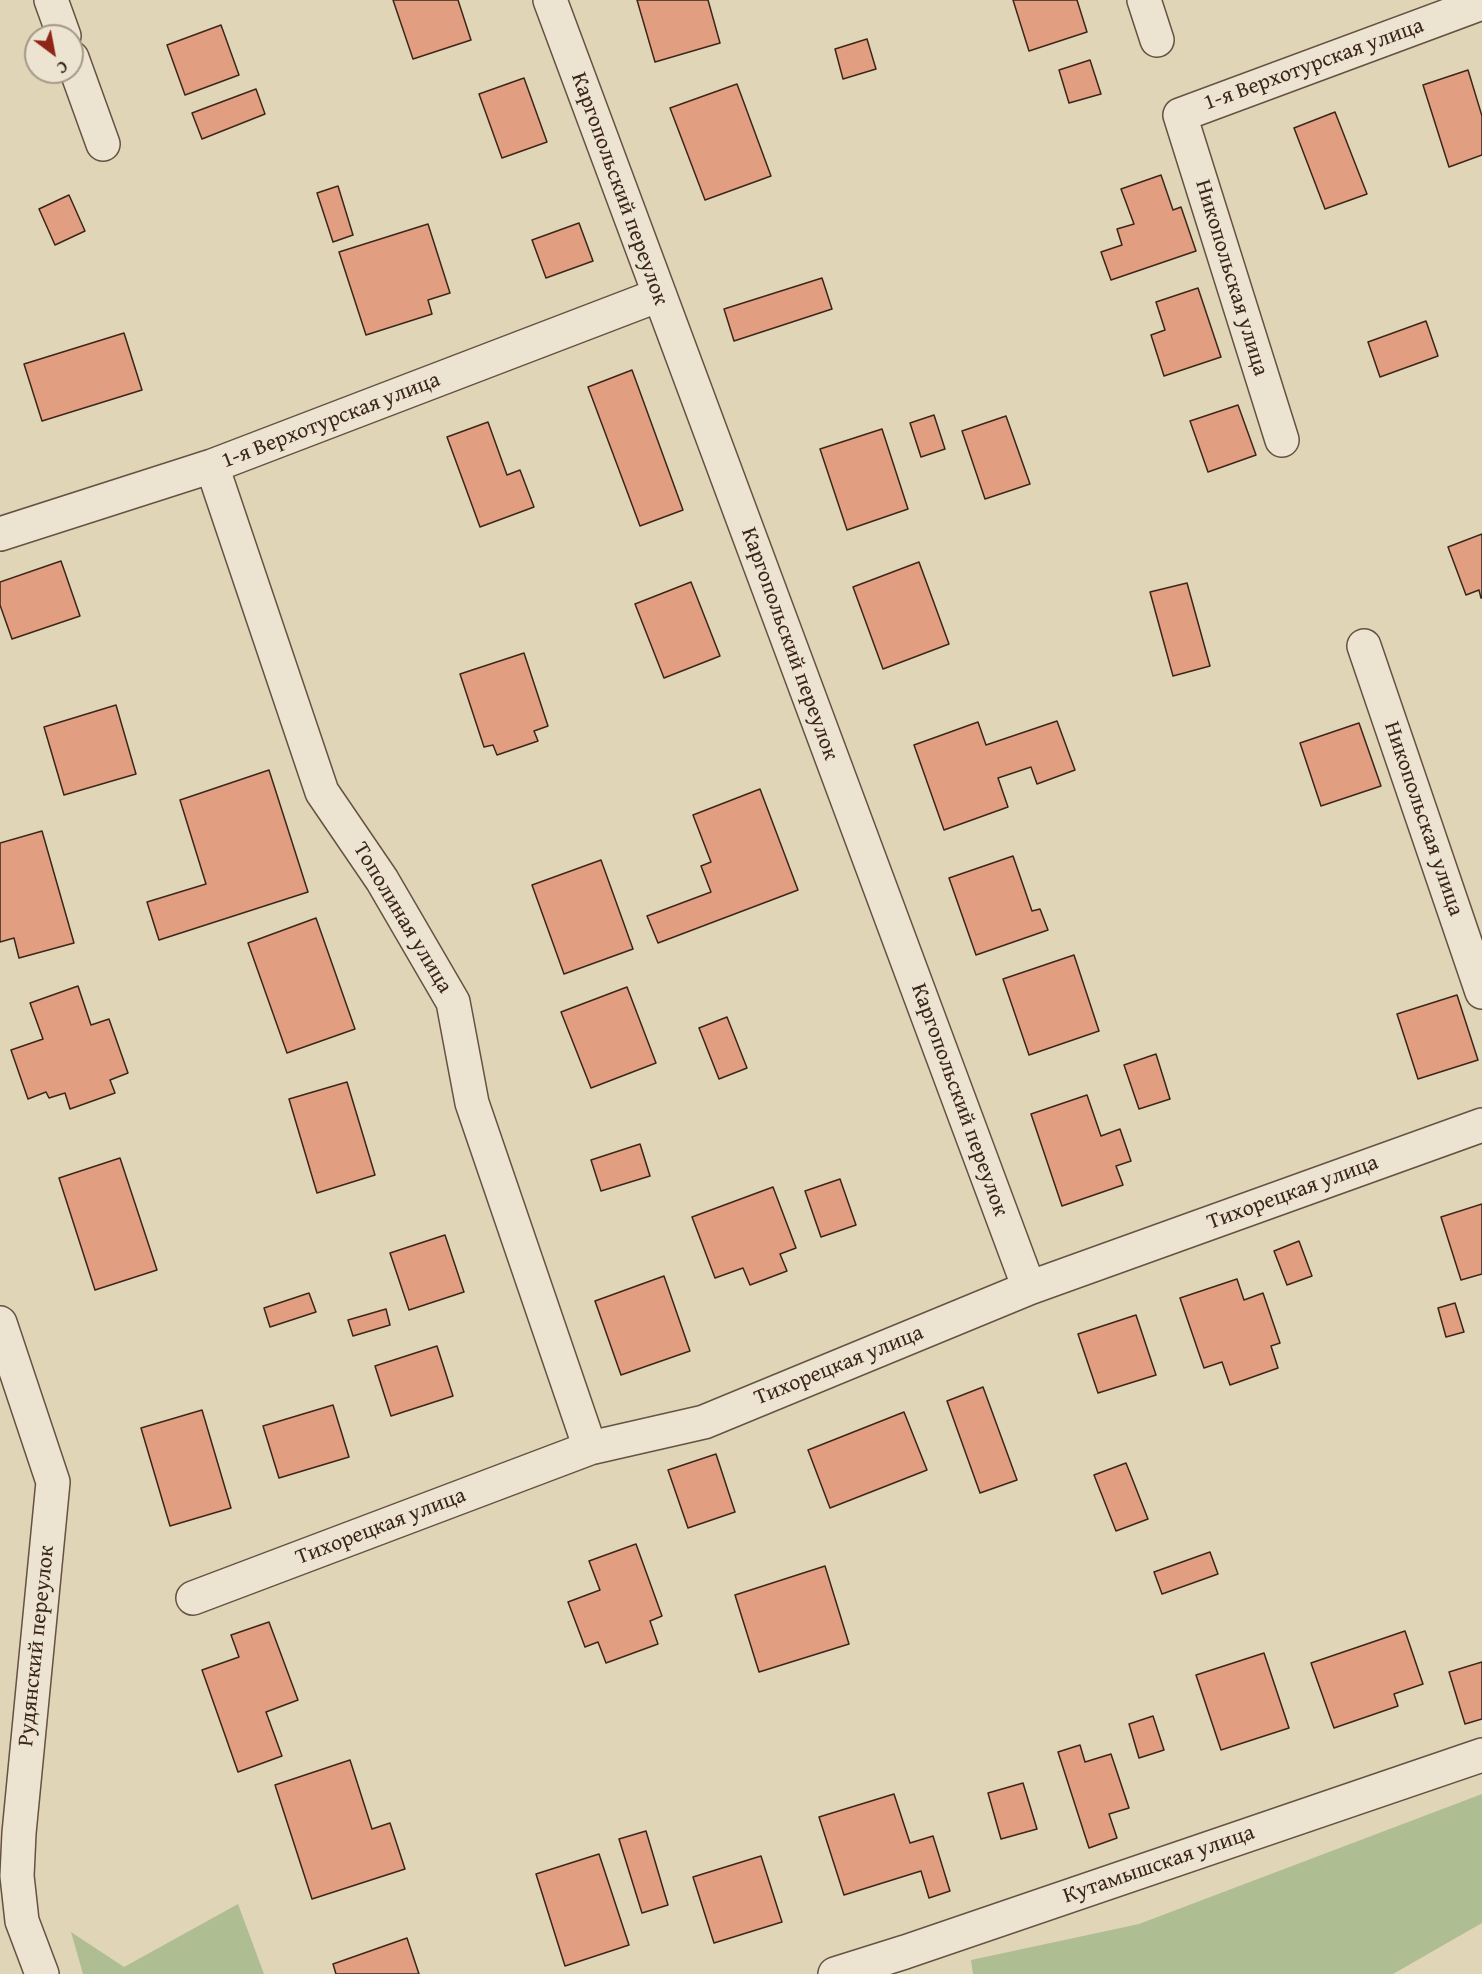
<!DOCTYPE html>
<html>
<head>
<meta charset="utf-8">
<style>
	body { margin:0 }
	#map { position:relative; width:1482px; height:1974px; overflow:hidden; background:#e1d5b7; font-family:"Gentium Book Plus",serif }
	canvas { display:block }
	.north { position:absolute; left:24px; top:24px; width:60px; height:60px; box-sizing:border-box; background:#ece4d0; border:2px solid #a69888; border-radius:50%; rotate:148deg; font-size:16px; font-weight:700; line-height:24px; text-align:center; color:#3c261b }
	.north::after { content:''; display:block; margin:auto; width:21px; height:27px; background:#8f2418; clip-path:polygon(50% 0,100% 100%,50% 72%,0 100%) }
</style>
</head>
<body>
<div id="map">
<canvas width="1482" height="1974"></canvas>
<div class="north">С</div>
</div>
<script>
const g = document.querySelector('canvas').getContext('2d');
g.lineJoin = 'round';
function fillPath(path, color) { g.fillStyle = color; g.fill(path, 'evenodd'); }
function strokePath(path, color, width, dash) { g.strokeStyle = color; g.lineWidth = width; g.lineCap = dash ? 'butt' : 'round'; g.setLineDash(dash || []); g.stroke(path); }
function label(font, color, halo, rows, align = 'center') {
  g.font = font + ' "Gentium Book Plus",serif'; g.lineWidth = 5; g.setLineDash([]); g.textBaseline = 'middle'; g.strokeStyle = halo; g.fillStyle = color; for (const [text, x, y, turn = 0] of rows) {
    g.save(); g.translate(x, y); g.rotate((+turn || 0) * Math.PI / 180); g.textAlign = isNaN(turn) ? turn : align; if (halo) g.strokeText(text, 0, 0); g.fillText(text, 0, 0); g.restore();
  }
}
const green = new Path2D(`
	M 1482,1794 L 1482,1923 L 1393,1974 L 973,1974 L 971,1960 L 1139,1924 Z
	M 238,1904 L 264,1974 L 83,1974 L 71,1932 L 124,1967 Z`);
const building = new Path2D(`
	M 393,0 L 458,0 L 471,40 L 413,59 Z
	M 637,0 L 708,0 L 720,43 L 655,62 Z
	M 1013,0 L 1077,0 L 1087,32 L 1029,51 Z
	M 221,25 L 239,75 L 185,95 L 167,45 Z
	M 867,39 L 876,69 L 843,79 L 835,49 Z
	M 1090,60 L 1101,94 L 1069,103 L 1059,70 Z
	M 1468,70 L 1482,116 L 1482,155 L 1449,167 L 1423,85 Z
	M 524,78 L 547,142 L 502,158 L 479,94 Z
	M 737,84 L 771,176 L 705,200 L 670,108 Z
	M 256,89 L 265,114 L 202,139 L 192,113 Z
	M 1335,112 L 1367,194 L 1325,209 L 1294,128 Z
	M 1161,175 L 1173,210 L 1181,207 L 1196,251 L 1111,280 L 1101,252 L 1122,245 L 1117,229 L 1134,224 L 1121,189 Z
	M 338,186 L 353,235 L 333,242 L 317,193 Z
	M 69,195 L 85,231 L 55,245 L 39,209 Z
	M 579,223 L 593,261 L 546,278 L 532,240 Z
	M 428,224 L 450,293 L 428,300 L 432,314 L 366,335 L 339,252 Z
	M 822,278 L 832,309 L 734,341 L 724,309 Z
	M 1198,288 L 1221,357 L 1164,376 L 1151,335 L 1165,330 L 1156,302 Z
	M 1426,321 L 1438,356 L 1380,377 L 1368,342 Z
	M 124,333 L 142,390 L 42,421 L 24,364 Z
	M 632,370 L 683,510 L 640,526 L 588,387 Z
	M 1238,405 L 1256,455 L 1208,472 L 1190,421 Z
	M 934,415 L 945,449 L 921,457 L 910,423 Z
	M 1006,416 L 1030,484 L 985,499 L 962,431 Z
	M 488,422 L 507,475 L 520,470 L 534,507 L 480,527 L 447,437 Z
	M 882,429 L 908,509 L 847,530 L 820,449 Z
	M 1482,534 L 1482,598 L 1481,598 L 1479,590 L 1466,595 L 1448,547 Z
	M 61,561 L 80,616 L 12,639 L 0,605 L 0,582 Z
	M 919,562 L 949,644 L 883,669 L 853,587 Z
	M 691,582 L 720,656 L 664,678 L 635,604 Z
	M 1187,583 L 1210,666 L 1173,676 L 1150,592 Z
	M 524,653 L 548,726 L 534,731 L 538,741 L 497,755 L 493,745 L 484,747 L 460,674 Z
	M 116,705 L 136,774 L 64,795 L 44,727 Z
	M 1057,721 L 1075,770 L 1037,784 L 1031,767 L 998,778 L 1008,807 L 944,830 L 914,745 L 978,722 L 986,745 Z
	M 1359,723 L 1381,786 L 1321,806 L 1300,743 Z
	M 269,770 L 308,892 L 159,940 L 147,902 L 206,884 L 180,800 Z
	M 760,789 L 798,890 L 658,943 L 647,916 L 711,892 L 701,866 L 711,862 L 693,815 Z
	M 42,831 L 74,943 L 19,958 L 14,938 L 0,942 L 0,843 Z
	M 1013,856 L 1032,911 L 1040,909 L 1048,930 L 976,955 L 949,878 Z
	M 601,860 L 633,949 L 564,974 L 532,885 Z
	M 316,918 L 355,1029 L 287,1053 L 248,943 Z
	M 1074,955 L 1099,1031 L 1029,1055 L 1003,979 Z
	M 78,986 L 91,1025 L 109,1019 L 128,1073 L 110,1080 L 115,1093 L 70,1109 L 65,1093 L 49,1098 L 46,1092 L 28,1099 L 11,1050 L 43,1039 L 30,1003 Z
	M 627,987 L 656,1063 L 591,1088 L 561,1012 Z
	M 1457,995 L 1478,1060 L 1418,1079 L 1397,1014 Z
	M 727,1017 L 747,1068 L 719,1079 L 699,1028 Z
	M 1156,1054 L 1170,1099 L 1139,1109 L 1124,1065 Z
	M 347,1082 L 375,1175 L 317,1193 L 289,1099 Z
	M 1087,1095 L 1101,1136 L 1120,1129 L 1131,1161 L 1116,1166 L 1123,1185 L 1062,1206 L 1031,1114 Z
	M 640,1144 L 650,1176 L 601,1191 L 591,1160 Z
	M 120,1158 L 157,1270 L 95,1290 L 59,1178 Z
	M 840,1179 L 856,1225 L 821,1237 L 805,1191 Z
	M 773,1187 L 796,1248 L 780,1254 L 787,1271 L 750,1285 L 743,1268 L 715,1278 L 692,1217 Z
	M 1482,1204 L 1482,1274 L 1461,1280 L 1441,1217 Z
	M 445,1235 L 464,1292 L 409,1310 L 390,1253 Z
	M 1299,1241 L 1312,1276 L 1287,1285 L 1274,1251 Z
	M 664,1276 L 690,1351 L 621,1375 L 595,1301 Z
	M 1237,1279 L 1244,1300 L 1263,1293 L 1280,1343 L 1271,1346 L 1278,1368 L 1230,1385 L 1222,1362 L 1204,1368 L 1180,1298 Z
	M 309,1293 L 316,1312 L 270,1327 L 264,1308 Z
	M 1455,1303 L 1464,1332 L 1446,1337 L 1438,1308 Z
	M 386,1309 L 390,1325 L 353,1336 L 348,1320 Z
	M 1136,1315 L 1156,1375 L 1098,1393 L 1078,1334 Z
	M 437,1346 L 453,1396 L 391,1416 L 375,1366 Z
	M 983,1387 L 1017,1480 L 980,1493 L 947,1401 Z
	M 333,1405 L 349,1457 L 279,1478 L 263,1426 Z
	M 202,1410 L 231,1508 L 170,1526 L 141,1428 Z
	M 904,1412 L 927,1470 L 830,1508 L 808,1450 Z
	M 716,1454 L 735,1512 L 688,1528 L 668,1470 Z
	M 1126,1463 L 1148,1519 L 1116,1531 L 1094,1475 Z
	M 636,1544 L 662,1616 L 650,1621 L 658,1644 L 606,1663 L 598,1642 L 585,1647 L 568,1602 L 600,1590 L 589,1561 Z
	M 1210,1552 L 1218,1574 L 1162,1594 L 1154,1572 Z
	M 825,1566 L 849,1644 L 759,1672 L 735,1595 Z
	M 269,1622 L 298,1700 L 266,1712 L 282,1756 L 238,1772 L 202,1670 L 239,1657 L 231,1635 Z
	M 1405,1631 L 1423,1684 L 1394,1694 L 1398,1706 L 1334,1728 L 1311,1663 Z
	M 1264,1653 L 1289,1728 L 1221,1750 L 1196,1675 Z
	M 1482,1662 L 1482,1719 L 1465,1724 L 1449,1672 Z
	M 1153,1716 L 1164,1750 L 1139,1758 L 1129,1724 Z
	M 1080,1745 L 1085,1762 L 1111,1754 L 1129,1808 L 1109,1814 L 1117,1838 L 1089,1848 L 1058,1752 Z
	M 350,1760 L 372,1829 L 390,1823 L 405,1869 L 312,1899 L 275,1785 Z
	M 1023,1783 L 1037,1829 L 1001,1839 L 988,1793 Z
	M 894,1794 L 910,1843 L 933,1836 L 950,1891 L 929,1898 L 921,1871 L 844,1895 L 819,1817 Z
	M 646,1831 L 668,1905 L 642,1913 L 619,1839 Z
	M 599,1854 L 629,1945 L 565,1966 L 536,1874 Z
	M 761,1856 L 782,1922 L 714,1943 L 693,1877 Z
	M 407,1938 L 419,1974 L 336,1974 L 333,1964 Z`);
const minor = new Path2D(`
	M 51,0 L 64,36
	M 550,0 L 1029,1288
	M 1144,0 L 1157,40
	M 72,58 L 103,144
	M 1282,440 L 1180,115 L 1482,3
	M 212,466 L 322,792 L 382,880 L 453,1002 L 472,1103 L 590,1448
	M 0,534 L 212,466 L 659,295
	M 1364,646 L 1482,992
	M 0,1323 L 53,1482 L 19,1833 L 17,1876 L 22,1921 L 42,1974
	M 193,1598 L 590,1448 L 704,1422 L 1029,1288 L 1482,1125
	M 835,1974 L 905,1952 L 1482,1755`);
const streetNames = [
	["1-я Верхотурская улица",1314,65,-20],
	["Каргопольский переулок",619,189,70],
	["Никопольская улица",1231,278,73],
	["1-я Верхотурская улица",331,421,-21],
	["Каргопольский переулок",789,644,70],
	["Никопольская улица",1423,819,71],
	["Тополиная улица",402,918,59],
	["Каргопольский переулок",959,1100,70],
	["Тихорецкая улица",1293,1193,-20],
	["Тихорецкая улица",839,1366,-22],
	["Тихорецкая улица",381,1527,-21],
	["Рудянский переулок",37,1646,-84],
	["Кутамышская улица",1159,1865,-19]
];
fillPath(green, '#aebe92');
fillPath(building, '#e29e80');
strokePath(building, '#3c261b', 1.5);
strokePath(minor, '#655242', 36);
strokePath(minor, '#ece4d0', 33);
label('22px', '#3c261b', '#ece4d0', streetNames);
</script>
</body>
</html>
